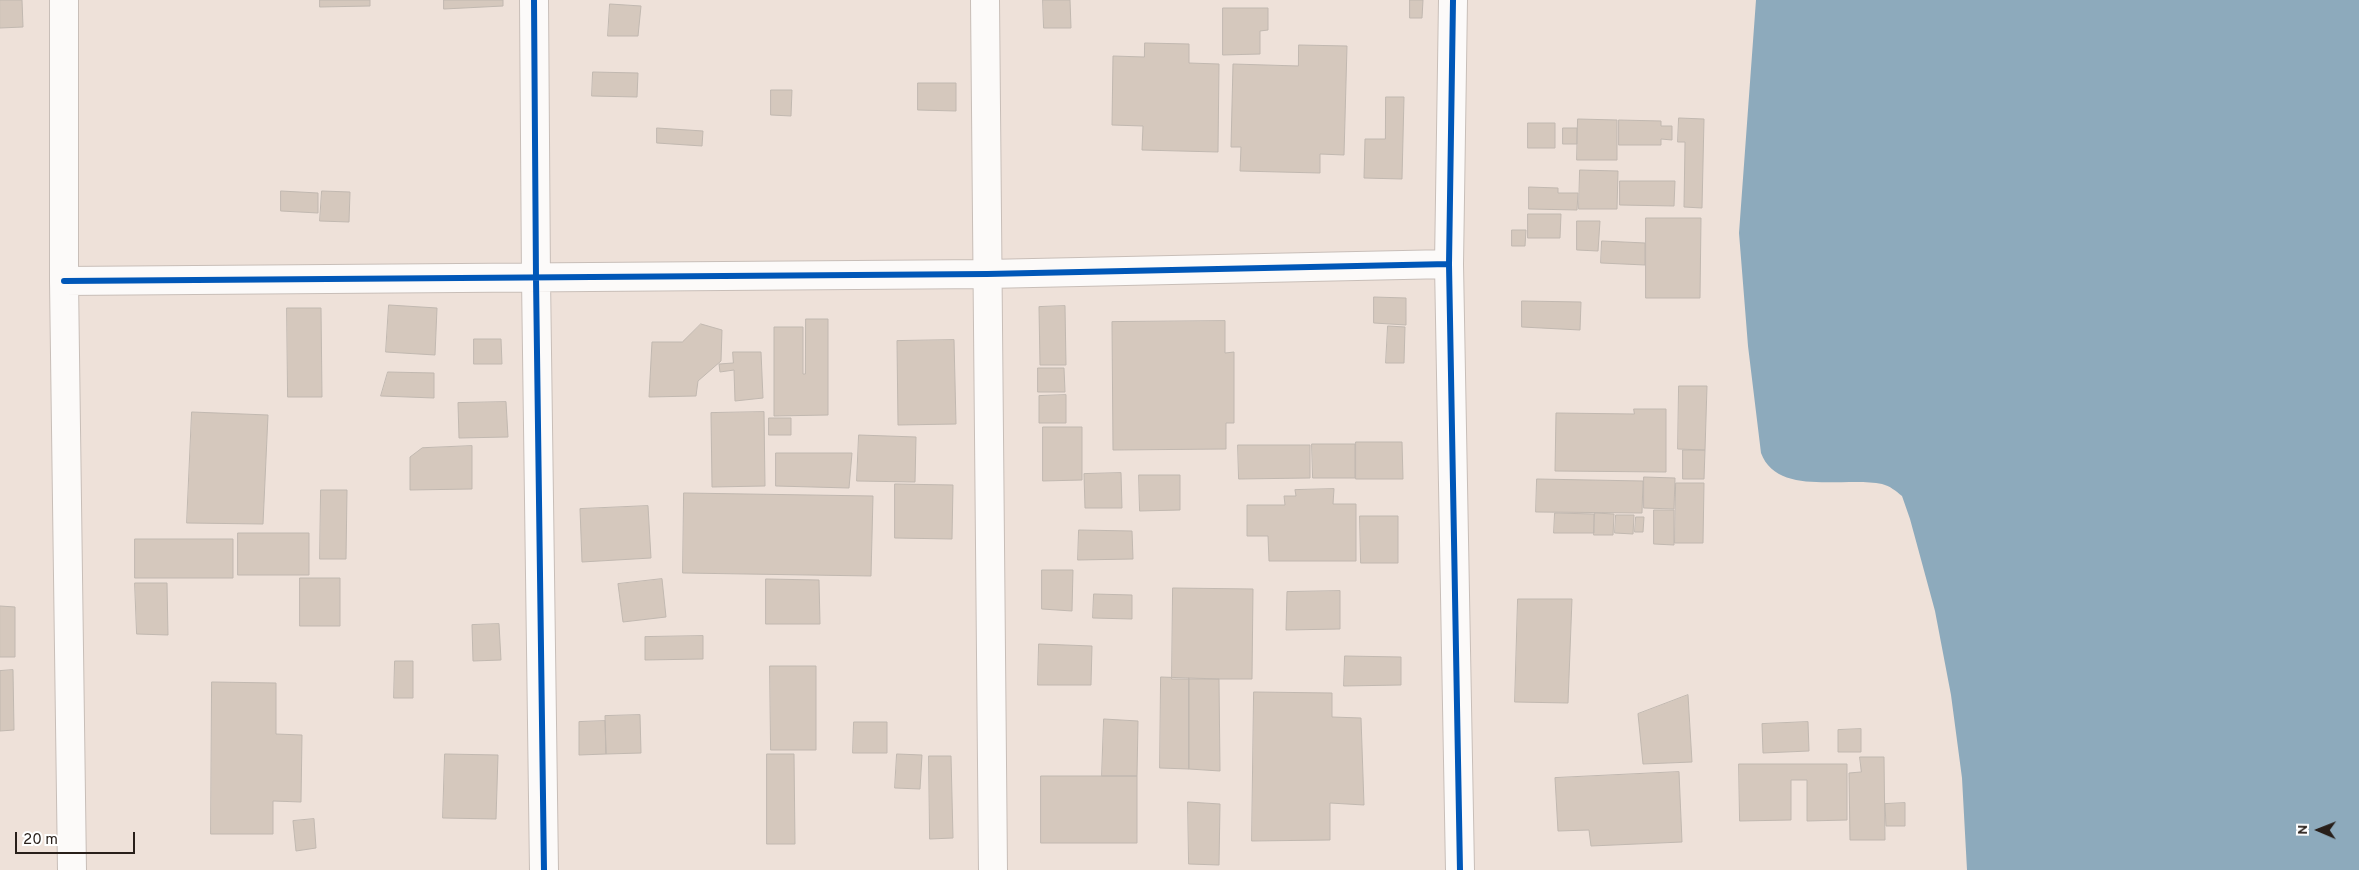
<!DOCTYPE html>
<html>
<head>
<meta charset="utf-8">
<style>
	body { margin:0 }
	#map { position:relative; width:2359px; height:870px; overflow:hidden; background:#eee1d9; font-family:Overpass,sans-serif }
	canvas { display:block }
	.north { position:absolute; left:2294px; top:805px; width:50px; height:50px; -webkit-text-stroke:4px #fff; paint-order:stroke; rotate:271deg; font-size:14px; font-weight:700; line-height:20px; text-align:center; color:#281f1a }
	.north::after { content:''; display:block; margin:auto; width:18px; height:22px; background:#281f1a; clip-path:polygon(50% 0,100% 100%,50% 72%,0 100%) }
	.scale { position:absolute; left:15px; top:832px; width:120px; height:22px; box-sizing:border-box; border:2px solid #281f1a; border-top:0; padding-left:6px; font-size:15px; line-height:18px; white-space:nowrap; color:#281f1a; -webkit-text-stroke:4px #fff; paint-order:stroke }
</style>
</head>
<body>
<div id="map">
<canvas width="2359" height="870"></canvas>
<div class="north">N</div>
<div class="scale">20 m</div>
</div>
<script>
const g = document.querySelector('canvas').getContext('2d');
g.lineJoin = 'round';
function fillPath(path, color) { g.fillStyle = color; g.fill(path, 'evenodd'); }
function strokePath(path, color, width, dash) { g.strokeStyle = color; g.lineWidth = width; g.lineCap = dash ? 'butt' : 'round'; g.setLineDash(dash || []); g.stroke(path); }
const water = new Path2D(`
	M 1756,0 L 2359,0 L 2359,870 L 1967,870 L 1962,778 L 1951,695 L 1935,611 L 1910,519 L 1902,496 C 1896,491 1890,486 1882,484 C 1846,476 1777,497 1761,453 L 1748,346 L 1739,233 Z`);
const building = new Path2D(`
	M 0,0 L 22,0 L 23,27 L 0,28 Z
	M 320,0 L 370,0 L 370,6 L 320,7 Z
	M 444,0 L 503,0 L 503,6 L 444,9 Z
	M 1043,0 L 1070,0 L 1071,28 L 1044,28 Z
	M 1410,0 L 1423,0 L 1422,18 L 1410,18 Z
	M 610,4 L 641,6 L 638,36 L 608,36 Z
	M 1223,8 L 1268,8 L 1268,30 L 1260,31 L 1260,54 L 1223,55 Z
	M 1145,43 L 1189,44 L 1189,63 L 1219,64 L 1218,152 L 1142,150 L 1143,126 L 1112,125 L 1113,56 L 1144,57 Z
	M 1299,45 L 1347,46 L 1344,155 L 1320,154 L 1320,173 L 1240,171 L 1241,147 L 1231,147 L 1233,64 L 1298,66 Z
	M 593,72 L 638,73 L 637,97 L 592,96 Z
	M 918,83 L 956,83 L 956,111 L 918,110 Z
	M 771,90 L 792,90 L 791,116 L 771,115 Z
	M 1386,97 L 1404,97 L 1402,179 L 1364,178 L 1365,139 L 1385,139 Z
	M 1679,118 L 1704,119 L 1702,208 L 1684,207 L 1685,142 L 1678,142 Z
	M 1578,119 L 1617,120 L 1617,160 L 1577,160 Z
	M 1619,120 L 1661,121 L 1661,126 L 1672,126 L 1672,140 L 1661,139 L 1661,145 L 1619,145 Z
	M 1528,123 L 1555,123 L 1555,148 L 1528,148 Z
	M 657,128 L 703,131 L 702,146 L 657,143 Z
	M 1563,128 L 1577,128 L 1577,144 L 1563,144 Z
	M 1580,170 L 1618,171 L 1617,209 L 1579,209 Z
	M 1620,181 L 1675,181 L 1674,206 L 1620,205 Z
	M 1529,187 L 1558,188 L 1558,193 L 1578,193 L 1577,210 L 1529,209 Z
	M 281,191 L 318,193 L 318,213 L 281,211 Z
	M 322,191 L 350,192 L 349,222 L 320,221 Z
	M 1528,214 L 1561,214 L 1560,238 L 1528,238 Z
	M 1646,218 L 1701,218 L 1700,298 L 1646,298 Z
	M 1577,221 L 1600,221 L 1598,251 L 1577,250 Z
	M 1512,230 L 1526,230 L 1525,246 L 1512,246 Z
	M 1602,241 L 1645,243 L 1645,265 L 1601,263 Z
	M 1374,297 L 1406,298 L 1406,325 L 1374,323 Z
	M 1522,301 L 1581,302 L 1580,330 L 1522,327 Z
	M 389,305 L 437,308 L 435,355 L 386,352 Z
	M 1065,306 L 1066,365 L 1040,365 L 1039,307 Z
	M 287,308 L 321,308 L 322,397 L 288,397 Z
	M 806,319 L 828,319 L 828,415 L 774,416 L 774,327 L 803,327 L 803,374 L 805,374 Z
	M 1225,321 L 1225,353 L 1234,352 L 1234,423 L 1226,423 L 1226,449 L 1113,450 L 1112,322 Z
	M 701,324 L 722,330 L 721,361 L 698,381 L 696,396 L 649,397 L 652,342 L 682,342 Z
	M 1388,326 L 1405,327 L 1404,363 L 1386,363 Z
	M 474,339 L 501,339 L 502,364 L 474,364 Z
	M 954,340 L 956,424 L 898,425 L 897,341 Z
	M 733,352 L 761,352 L 763,398 L 735,401 L 734,370 L 720,372 L 719,364 L 733,363 Z
	M 1038,368 L 1064,368 L 1065,392 L 1038,392 Z
	M 388,372 L 434,373 L 434,398 L 381,396 Z
	M 1679,386 L 1707,386 L 1705,450 L 1678,449 Z
	M 1066,395 L 1066,423 L 1039,423 L 1039,396 Z
	M 506,402 L 508,437 L 459,438 L 458,403 Z
	M 1634,409 L 1666,409 L 1666,472 L 1555,471 L 1556,413 L 1634,414 Z
	M 192,412 L 268,415 L 263,524 L 187,523 Z
	M 764,412 L 765,486 L 712,487 L 711,413 Z
	M 769,418 L 791,418 L 791,435 L 769,435 Z
	M 1043,427 L 1082,427 L 1082,480 L 1043,481 Z
	M 859,435 L 916,437 L 915,482 L 857,481 Z
	M 1356,442 L 1402,442 L 1403,479 L 1356,479 Z
	M 1312,444 L 1355,444 L 1355,478 L 1313,478 Z
	M 1238,445 L 1310,445 L 1310,478 L 1239,479 Z
	M 472,446 L 472,489 L 410,490 L 410,457 L 422,448 Z
	M 1683,450 L 1705,450 L 1704,479 L 1683,479 Z
	M 776,453 L 852,453 L 849,488 L 776,486 Z
	M 1121,473 L 1122,508 L 1085,508 L 1084,474 Z
	M 1139,475 L 1180,475 L 1180,510 L 1140,511 Z
	M 1644,477 L 1675,478 L 1674,509 L 1644,508 Z
	M 1537,479 L 1643,481 L 1642,513 L 1536,512 Z
	M 1676,483 L 1704,483 L 1703,543 L 1675,543 Z
	M 895,484 L 953,485 L 952,539 L 895,538 Z
	M 1334,489 L 1333,504 L 1356,504 L 1356,561 L 1269,561 L 1268,536 L 1247,536 L 1247,505 L 1285,505 L 1284,496 L 1296,496 L 1295,490 Z
	M 321,490 L 347,490 L 346,559 L 320,559 Z
	M 684,493 L 873,496 L 871,576 L 683,573 Z
	M 648,506 L 651,558 L 582,562 L 580,509 Z
	M 1654,510 L 1674,510 L 1674,545 L 1654,544 Z
	M 1555,513 L 1594,514 L 1594,533 L 1554,533 Z
	M 1595,513 L 1614,514 L 1613,535 L 1594,535 Z
	M 1616,515 L 1634,515 L 1633,534 L 1615,533 Z
	M 1360,516 L 1398,516 L 1398,563 L 1361,563 Z
	M 1636,517 L 1644,517 L 1643,532 L 1635,532 Z
	M 1079,530 L 1132,531 L 1133,559 L 1078,560 Z
	M 238,533 L 309,533 L 309,575 L 238,575 Z
	M 135,539 L 233,539 L 233,578 L 135,578 Z
	M 1042,570 L 1073,570 L 1072,611 L 1042,609 Z
	M 300,578 L 340,578 L 340,626 L 300,626 Z
	M 662,579 L 666,617 L 623,622 L 618,584 Z
	M 766,579 L 819,580 L 820,624 L 766,624 Z
	M 135,583 L 167,583 L 168,635 L 137,634 Z
	M 1173,588 L 1253,589 L 1252,679 L 1172,679 Z
	M 1340,591 L 1340,629 L 1286,630 L 1287,592 Z
	M 1094,594 L 1132,595 L 1132,619 L 1093,618 Z
	M 1518,599 L 1572,599 L 1568,703 L 1515,702 Z
	M 0,606 L 15,607 L 15,657 L 0,657 Z
	M 499,624 L 501,660 L 473,661 L 472,625 Z
	M 703,636 L 703,659 L 645,660 L 645,637 Z
	M 1039,644 L 1092,646 L 1091,685 L 1038,685 Z
	M 1345,656 L 1401,657 L 1401,685 L 1344,686 Z
	M 395,661 L 413,661 L 413,698 L 394,698 Z
	M 770,666 L 816,666 L 816,750 L 771,750 Z
	M 13,670 L 14,730 L 0,731 L 0,671 Z
	M 1161,677 L 1189,678 L 1189,769 L 1160,768 Z
	M 1189,678 L 1219,679 L 1220,771 L 1189,769 Z
	M 212,682 L 276,683 L 276,734 L 302,735 L 301,802 L 273,801 L 273,834 L 211,834 Z
	M 1254,692 L 1332,693 L 1332,717 L 1361,718 L 1364,805 L 1330,803 L 1330,840 L 1252,841 Z
	M 1688,695 L 1692,762 L 1643,764 L 1638,714 Z
	M 640,715 L 641,753 L 606,754 L 605,716 Z
	M 1104,719 L 1138,721 L 1137,776 L 1102,776 Z
	M 605,721 L 606,754 L 579,755 L 579,722 Z
	M 854,722 L 887,722 L 887,753 L 853,753 Z
	M 1808,722 L 1809,751 L 1763,753 L 1762,724 Z
	M 1861,729 L 1861,752 L 1838,752 L 1838,730 Z
	M 445,754 L 498,755 L 496,819 L 443,818 Z
	M 767,754 L 794,754 L 795,844 L 767,844 Z
	M 897,754 L 922,755 L 920,789 L 895,788 Z
	M 929,756 L 951,756 L 953,838 L 930,839 Z
	M 1860,757 L 1884,757 L 1885,840 L 1850,840 L 1849,773 L 1861,772 Z
	M 1739,764 L 1847,764 L 1847,820 L 1807,821 L 1807,780 L 1791,780 L 1791,820 L 1740,821 Z
	M 1679,772 L 1682,842 L 1591,846 L 1589,830 L 1558,831 L 1555,778 Z
	M 1041,776 L 1137,776 L 1137,843 L 1041,843 Z
	M 1188,802 L 1220,804 L 1219,865 L 1189,864 Z
	M 1905,803 L 1905,826 L 1886,826 L 1885,804 Z
	M 314,819 L 316,848 L 296,851 L 293,821 Z`);
const street = new Path2D(`
	M 64,0 L 64,281 L 72,870
	M 534,0 L 536,278 L 544,870
	M 985,0 L 993,870
	M 1453,0 L 1449,264 L 1460,870
	M 64,281 L 987,274 L 1449,264`);
const cycleway = new Path2D(`
	M 534,0 L 536,278 L 544,870
	M 1453,0 L 1449,264 L 1460,870
	M 64,281 L 987,274 L 1449,264`);
fillPath(water, '#8daabc');
fillPath(building, '#d5c8bd');
strokePath(building, '#c1b8b0', 1);
strokePath(street, '#c8beb8', 30);
strokePath(street, '#fcfaf9', 28);
strokePath(cycleway, '#0057b8', 6);
</script>
</body>
</html>
